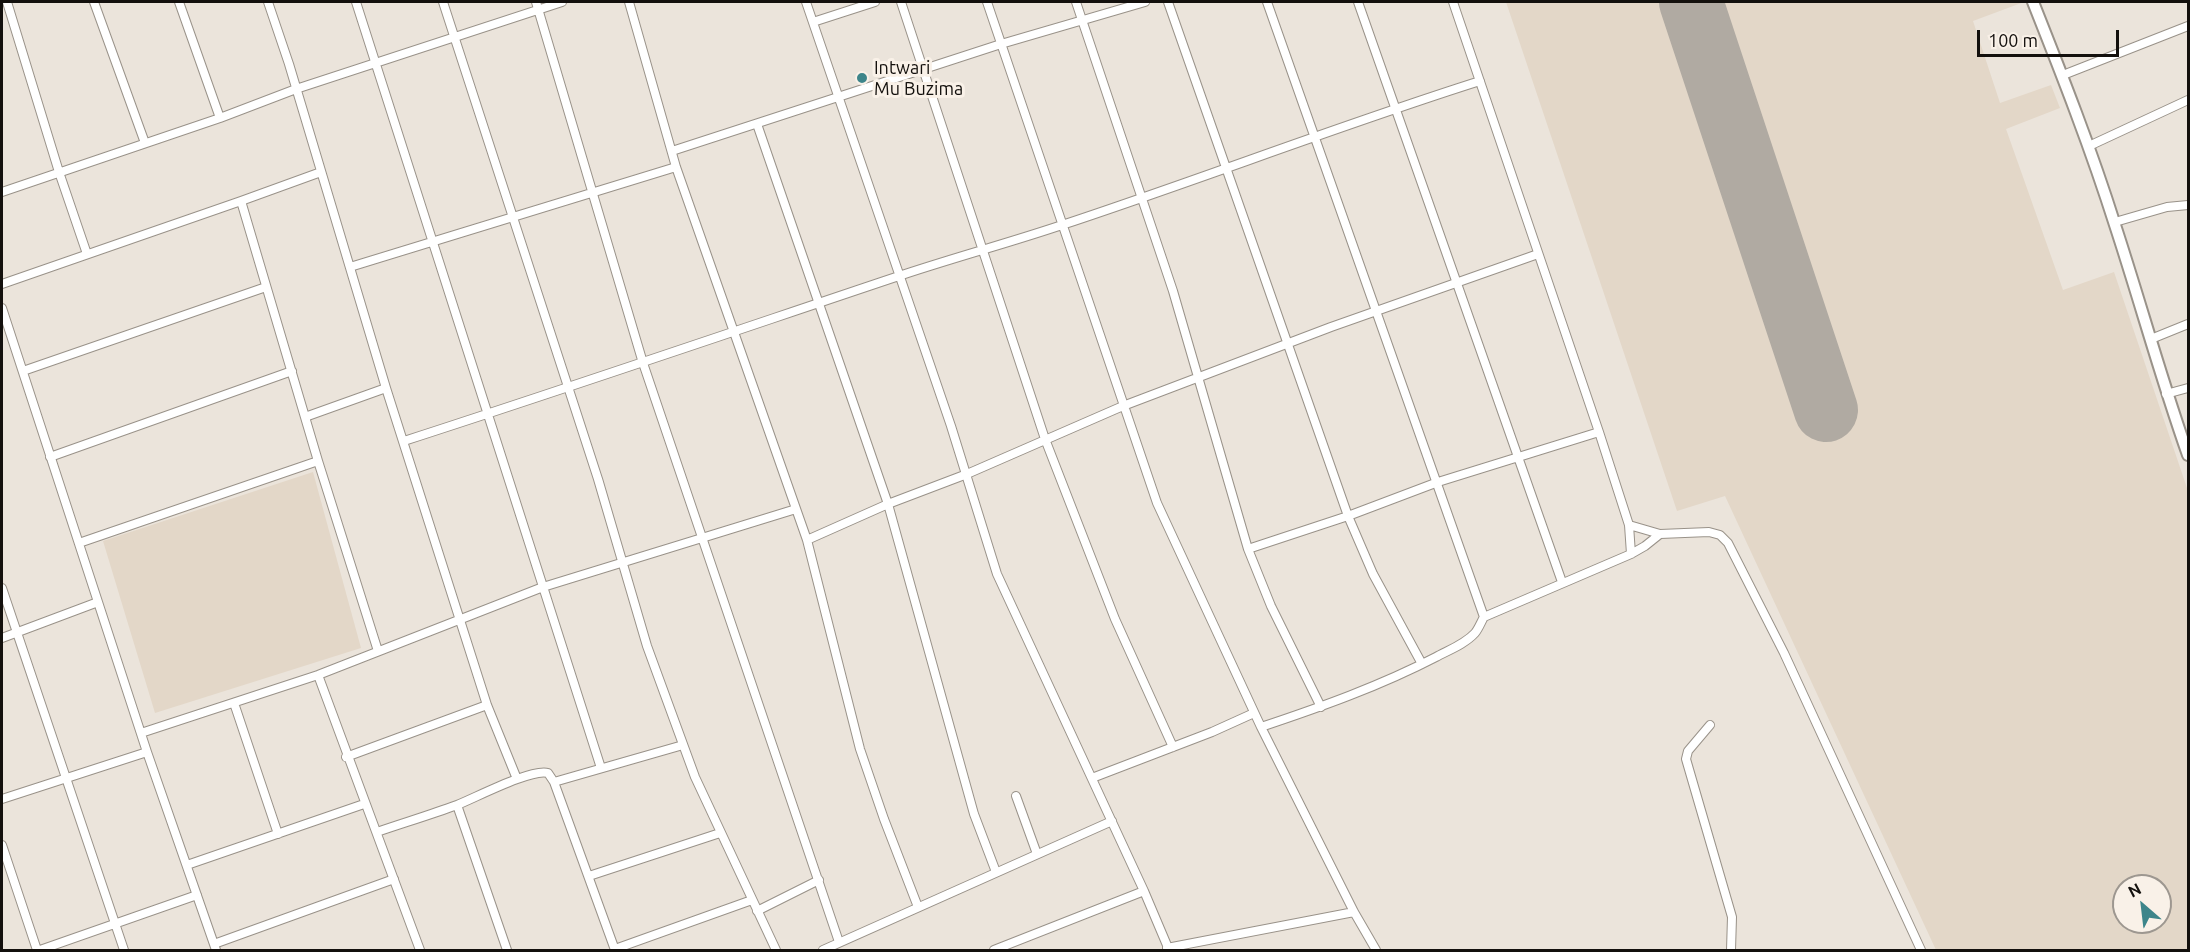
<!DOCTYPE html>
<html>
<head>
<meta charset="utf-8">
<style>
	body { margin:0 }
	#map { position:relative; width:2190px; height:952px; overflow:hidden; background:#ebe4db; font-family:Ubuntu,sans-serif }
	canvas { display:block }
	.frame { position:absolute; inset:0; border:3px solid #13100d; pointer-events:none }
	.north { position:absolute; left:2112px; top:874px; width:60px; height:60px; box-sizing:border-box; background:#f9f1e8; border:2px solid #9d9790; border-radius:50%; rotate:332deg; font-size:16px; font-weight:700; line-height:24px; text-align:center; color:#13100d }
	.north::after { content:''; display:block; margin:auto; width:21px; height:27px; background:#3d858a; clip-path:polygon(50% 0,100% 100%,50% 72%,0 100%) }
	.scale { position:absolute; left:1977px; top:30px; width:142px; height:27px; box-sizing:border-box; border:3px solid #13100d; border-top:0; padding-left:8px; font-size:18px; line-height:21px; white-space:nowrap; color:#13100d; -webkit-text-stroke:4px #f9f1e8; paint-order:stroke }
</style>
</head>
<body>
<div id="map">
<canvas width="2190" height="952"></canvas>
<div class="frame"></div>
<div class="north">N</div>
<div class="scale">100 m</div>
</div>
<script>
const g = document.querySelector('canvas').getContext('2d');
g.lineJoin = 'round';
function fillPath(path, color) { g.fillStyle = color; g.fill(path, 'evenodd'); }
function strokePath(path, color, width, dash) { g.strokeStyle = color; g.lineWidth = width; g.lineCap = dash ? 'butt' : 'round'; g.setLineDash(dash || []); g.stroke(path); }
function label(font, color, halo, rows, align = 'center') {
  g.font = font + ' Ubuntu,sans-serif'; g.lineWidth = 6; g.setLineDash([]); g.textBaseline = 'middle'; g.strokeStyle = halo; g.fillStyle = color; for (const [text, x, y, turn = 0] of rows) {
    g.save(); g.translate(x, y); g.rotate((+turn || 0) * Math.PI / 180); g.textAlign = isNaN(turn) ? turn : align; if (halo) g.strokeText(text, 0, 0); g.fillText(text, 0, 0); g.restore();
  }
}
const built = new Path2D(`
	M 1506,2 L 2024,2 L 1973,21 L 2000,103 L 2051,85 L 2060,108 L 2006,129 L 2063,290 L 2114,272 L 2188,491 L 2188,950 L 1936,950 L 1725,496 L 1677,511 ZM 2124,886 L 2160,886 L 2160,922 L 2124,922 Z
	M 313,472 L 361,648 L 155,713 L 103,541 Z`);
const runway = new Path2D(`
	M 1691,2 L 1826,410`);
const street = new Path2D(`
	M 7,2 L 59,172 L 87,254
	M 94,2 L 145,143
	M 179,2 L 220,118
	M 268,2 L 289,64 L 386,388 L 487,705 L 517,779
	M 356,2 L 601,768
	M 443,2 L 598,479 L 647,646 L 695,777 L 776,950
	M 536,2 L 643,363 L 839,942
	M 629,2 L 676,167 L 807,540 L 860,749 L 884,819 L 918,907
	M 806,2 L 951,426 L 997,574 L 1144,891 L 1169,950
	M 901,2 L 1045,439 L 1115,619 L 1173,747
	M 987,2 L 1157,503 L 1261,727 L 1354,912 L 1376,950
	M 1076,2 L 1173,291 L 1248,549 L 1271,606 L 1321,707
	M 1168,2 L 1348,516 L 1373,574 L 1422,664
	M 1267,2 L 1484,617
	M 1358,2 L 1562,582
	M 1453,2 L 1599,432 L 1629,525 L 1631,554
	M 813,22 L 875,2
	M 2063,75 L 2188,26
	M 757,124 L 888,504 L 974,814 L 996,872
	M 2089,146 L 2188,100
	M 672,151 L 1001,44 L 1145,2
	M 2,192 L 220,118 L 296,89 L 562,2
	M 241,201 L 318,461 L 378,651
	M 2115,222 L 2167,207 L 2188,205
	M 350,267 L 676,167
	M 2,284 L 241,201 L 321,172
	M 2,308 L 147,752 L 216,950
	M 2151,339 L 2188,324
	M 23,371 L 266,287
	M 2166,394 L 2188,388
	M 305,417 L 386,388
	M 404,441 C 568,388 732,332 896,277 C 952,258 1009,243 1065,224 C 1204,178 1341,125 1480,81
	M 50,457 L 292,371
	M 1629,525 L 1660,534
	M 807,540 L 888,504 L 967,474 L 1123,406 L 1331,327 L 1538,254
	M 79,543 L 318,461
	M 1248,549 L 1348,516 L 1438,482 L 1599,432
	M 2,588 L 124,950
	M 2,638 L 98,602
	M 318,675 L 420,950
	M 234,703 L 278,834
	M 1710,725 L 1688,751 L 1686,759 L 1732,917 L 1731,950
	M 1261,727 C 1321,707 1380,686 1436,657 C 1449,650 1465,644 1475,633 C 1479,628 1481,622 1484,617 L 1631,554 L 1645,546 L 1660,534 L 1709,532 L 1720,535 L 1728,543 L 1784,653 L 1921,950
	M 141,733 L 318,675 L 543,587 L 796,509
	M 346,757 L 487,705
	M 1092,778 L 1212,732 L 1254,713
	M 554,782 L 683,745
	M 1016,796 L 1037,854
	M 2,799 L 147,752
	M 457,805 L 507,950
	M 377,832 C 403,823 430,815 457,805 C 475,798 532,768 548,773 L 554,782 L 615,950
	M 2,845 L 37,950
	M 187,865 L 364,804
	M 589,876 L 720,833
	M 757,911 L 819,880
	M 214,944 L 394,879
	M 1167,948 L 1354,912
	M 615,949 L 752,900
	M 40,950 L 197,895
	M 823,950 L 1112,821
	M 994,950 L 1144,891`);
const secondary = new Path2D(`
	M 2033,2 C 2062,75 2091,149 2115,225 C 2140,301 2161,379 2188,455`);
const markers = [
	[862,78,6,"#3d858a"]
];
const poiNames = [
	["Intwari",874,68],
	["Mu Buzima",874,89]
];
fillPath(built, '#e3d7c8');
strokePath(runway, '#b0aaa2', 64);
strokePath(street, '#999289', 10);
strokePath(secondary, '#999289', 14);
strokePath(street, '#fff', 8);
strokePath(secondary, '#fff', 10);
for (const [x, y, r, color] of markers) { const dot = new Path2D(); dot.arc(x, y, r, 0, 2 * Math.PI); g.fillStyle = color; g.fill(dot); strokePath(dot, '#f9f1e8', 2); }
label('18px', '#13100d', '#f9f1e8', poiNames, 'left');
</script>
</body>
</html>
